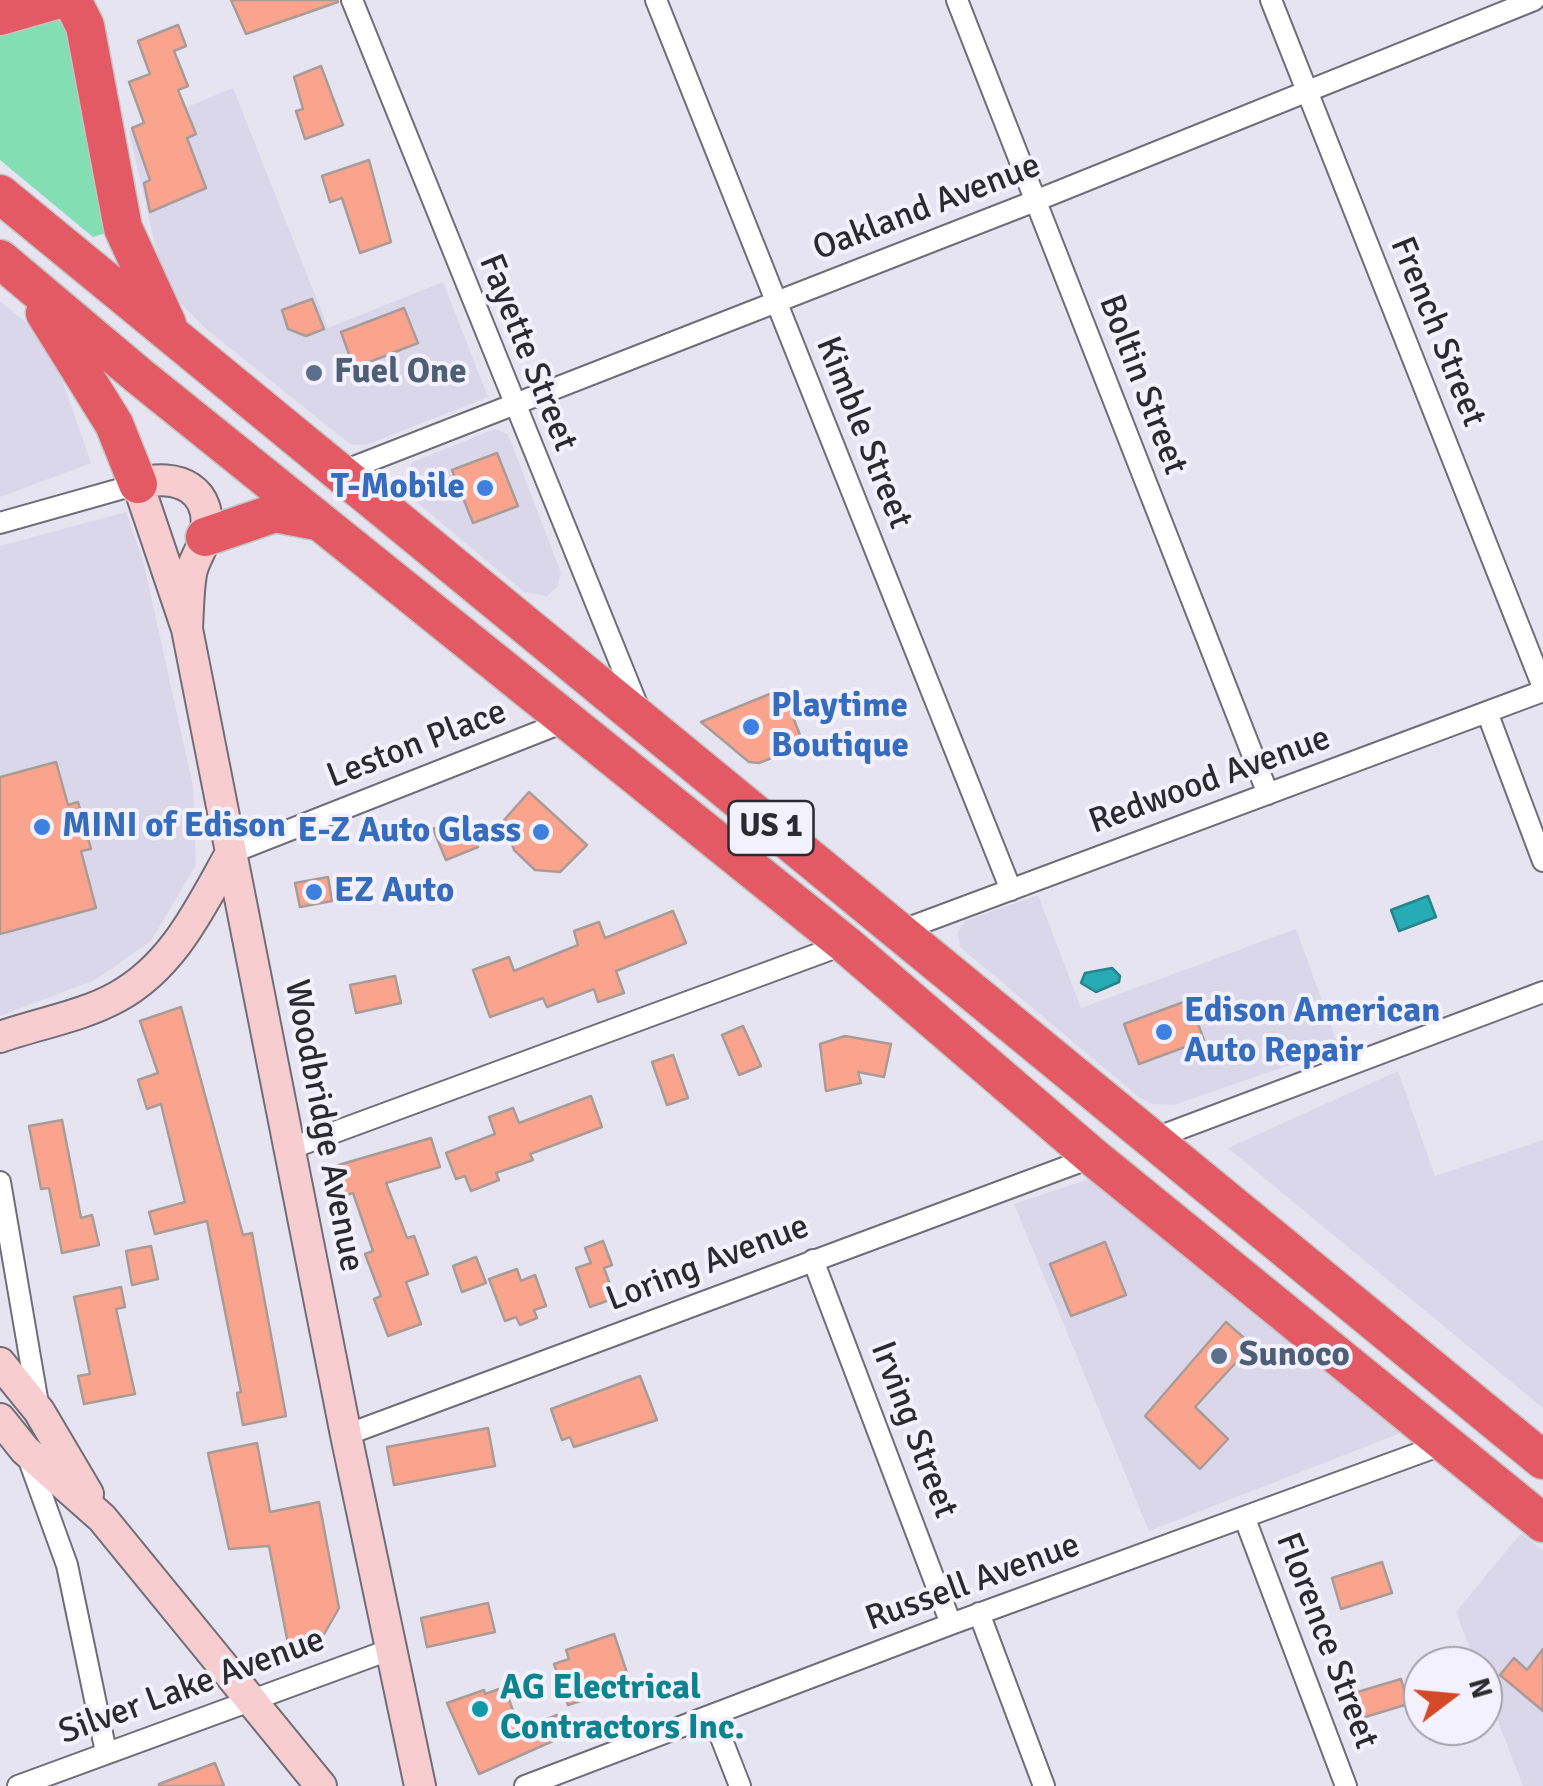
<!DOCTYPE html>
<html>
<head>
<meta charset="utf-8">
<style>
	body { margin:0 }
	#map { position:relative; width:1543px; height:1786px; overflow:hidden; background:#e6e4f0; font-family:Signika,sans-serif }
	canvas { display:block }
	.north { position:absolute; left:1403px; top:1646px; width:100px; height:100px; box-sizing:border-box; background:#f4f1fe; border:2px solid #a4a1ab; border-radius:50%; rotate:74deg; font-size:28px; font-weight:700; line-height:40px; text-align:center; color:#2b2a2e }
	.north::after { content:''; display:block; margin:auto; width:35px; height:45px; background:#d44a28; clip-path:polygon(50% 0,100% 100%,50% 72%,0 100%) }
</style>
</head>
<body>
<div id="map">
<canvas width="1543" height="1786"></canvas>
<div class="north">N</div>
</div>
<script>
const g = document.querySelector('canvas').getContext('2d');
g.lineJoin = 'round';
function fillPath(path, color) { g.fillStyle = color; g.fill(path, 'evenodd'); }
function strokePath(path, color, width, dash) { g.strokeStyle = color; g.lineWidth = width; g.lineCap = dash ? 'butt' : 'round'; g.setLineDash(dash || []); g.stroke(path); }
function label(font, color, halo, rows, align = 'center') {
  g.font = font + ' Signika,sans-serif'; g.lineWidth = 8; g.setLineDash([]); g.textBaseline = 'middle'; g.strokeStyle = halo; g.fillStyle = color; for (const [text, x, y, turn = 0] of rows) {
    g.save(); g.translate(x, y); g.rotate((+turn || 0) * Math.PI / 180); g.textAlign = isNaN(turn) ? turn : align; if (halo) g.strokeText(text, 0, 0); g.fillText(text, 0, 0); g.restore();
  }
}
const built = new Path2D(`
	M 233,88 L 328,328 L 443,282 L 488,397 L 366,445 L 350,444 L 206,329 L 176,299 L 158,258 L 129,131 Z
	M 0,301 L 49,342 L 91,463 L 0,497 Z
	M 495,429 L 508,434 L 561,573 L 557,587 L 547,596 L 524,592 L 408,495 L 404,483 L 406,471 L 413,462 Z
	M 126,512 L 143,560 L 193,786 L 196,865 L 151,941 L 95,980 L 0,1016 L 0,546 Z
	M 1038,895 L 1081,1008 L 1296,929 L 1339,1048 L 1174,1105 L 1153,1104 L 1140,1098 L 960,947 L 958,931 L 965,921 Z
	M 1398,1071 L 1435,1176 L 1543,1140 L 1543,1408 L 1228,1148 Z
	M 1089,1179 L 1401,1433 L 1149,1531 L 1014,1204 Z
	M 1521,1533 L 1543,1551 L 1543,1786 L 1523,1786 L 1483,1682 L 1483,1666 L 1477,1666 L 1456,1612 Z`);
const green = new Path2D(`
	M 63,10 L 112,231 L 93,237 L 0,160 L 0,26 Z`);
const water = new Path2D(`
	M 1428,896 L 1436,917 L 1399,931 L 1391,910 Z
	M 1112,968 L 1120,976 L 1119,982 L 1096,992 L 1081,983 L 1085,973 Z`);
const building = new Path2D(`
	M 231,0 L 337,0 L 338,2 L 246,34 Z
	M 178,25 L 186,46 L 174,51 L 188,86 L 178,90 L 196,134 L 187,138 L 206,188 L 150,212 L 144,183 L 150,180 L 132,128 L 144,123 L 129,82 L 150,74 L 138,41 Z
	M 321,66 L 343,125 L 305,139 L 296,111 L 303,109 L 294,77 Z
	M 369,160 L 391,242 L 360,253 L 342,198 L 330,202 L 322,176 Z
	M 312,299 L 324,329 L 306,336 L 288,329 L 282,310 Z
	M 404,308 L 418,343 L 354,368 L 341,332 Z
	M 497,453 L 518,506 L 473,523 L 452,470 Z
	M 782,689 L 804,745 L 759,763 L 749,762 L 701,722 Z
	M 56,762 L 68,805 L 78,802 L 91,849 L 81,851 L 96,908 L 0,934 L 0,777 Z
	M 529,792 L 587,845 L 560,872 L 535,870 L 514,850 L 504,820 Z
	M 465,815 L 478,847 L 446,860 L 433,829 Z
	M 328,877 L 332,901 L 300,907 L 295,883 Z
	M 673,911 L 686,943 L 616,971 L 624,993 L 598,1002 L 594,989 L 547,1007 L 543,998 L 490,1017 L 473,970 L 509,957 L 514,971 L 578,945 L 574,931 L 599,922 L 605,938 Z
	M 395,976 L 401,1003 L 356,1013 L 350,985 Z
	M 1189,1000 L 1204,1040 L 1139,1064 L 1124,1024 Z
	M 181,1007 L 243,1235 L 252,1233 L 286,1416 L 243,1425 L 237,1393 L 241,1392 L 207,1221 L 155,1234 L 149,1212 L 185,1202 L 161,1104 L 147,1109 L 138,1080 L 158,1073 L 140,1021 Z
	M 743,1026 L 761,1066 L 739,1075 L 722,1035 Z
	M 845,1036 L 891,1044 L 884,1077 L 858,1072 L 861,1083 L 826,1091 L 820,1044 Z
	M 673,1055 L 688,1098 L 667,1105 L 652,1062 Z
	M 591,1096 L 602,1127 L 530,1154 L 533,1160 L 496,1173 L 499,1180 L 471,1191 L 465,1176 L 456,1179 L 446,1153 L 495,1134 L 489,1117 L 513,1108 L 519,1123 Z
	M 62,1120 L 81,1218 L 92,1215 L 99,1245 L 62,1253 L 49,1188 L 41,1189 L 29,1126 Z
	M 431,1138 L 440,1167 L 386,1183 L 407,1238 L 414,1236 L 428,1274 L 406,1282 L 421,1324 L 388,1336 L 374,1299 L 381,1296 L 365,1254 L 373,1251 L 353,1193 L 344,1196 L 335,1166 Z
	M 603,1241 L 612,1265 L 604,1268 L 615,1298 L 590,1307 L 576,1268 L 591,1263 L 585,1248 Z
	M 1105,1242 L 1126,1295 L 1071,1316 L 1050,1264 Z
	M 151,1246 L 158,1279 L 132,1285 L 126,1251 Z
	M 476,1257 L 486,1283 L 462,1292 L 453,1266 Z
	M 517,1269 L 521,1281 L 535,1275 L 546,1306 L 534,1310 L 537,1318 L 520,1325 L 516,1317 L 505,1321 L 489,1279 Z
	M 121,1287 L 125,1307 L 116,1309 L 135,1394 L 84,1404 L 78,1376 L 90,1374 L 74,1297 Z
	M 1226,1322 L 1252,1345 L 1195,1407 L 1228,1439 L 1200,1469 L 1145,1416 Z
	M 640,1376 L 657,1420 L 574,1447 L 570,1437 L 562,1440 L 551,1409 Z
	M 488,1428 L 495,1466 L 394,1485 L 387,1447 Z
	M 257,1443 L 270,1512 L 319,1502 L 339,1608 L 323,1636 L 289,1649 L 269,1546 L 229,1549 L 208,1453 Z
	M 1382,1562 L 1392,1593 L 1341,1609 L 1332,1578 Z
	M 488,1603 L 495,1632 L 427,1647 L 421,1618 Z
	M 614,1634 L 631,1685 L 568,1705 L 554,1664 L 569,1659 L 566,1650 Z
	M 1543,1649 L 1543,1711 L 1500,1675 L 1514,1658 L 1527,1670 Z
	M 1401,1679 L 1408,1704 L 1362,1718 L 1354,1693 Z
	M 499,1689 L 503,1698 L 508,1697 L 520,1730 L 557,1715 L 564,1736 L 479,1774 L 447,1703 L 484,1690 L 485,1694 Z
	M 215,1763 L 224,1786 L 159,1786 L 159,1784 Z`);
const street = new Path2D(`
	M 352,0 L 638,707
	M 656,0 L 1011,890
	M 957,0 L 1268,794
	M 1271,0 L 1543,687
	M 341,472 L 1035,201 L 1534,0
	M 0,523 L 138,484
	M 1487,712 L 1543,861
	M 231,853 L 569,720
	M 900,931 L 1543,691
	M 1150,1140 L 1543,992
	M 289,1149 L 845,944
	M 0,1182 L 38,1404
	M 813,1260 L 951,1624
	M 346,1435 L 1093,1157
	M 29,1460 L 67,1565 L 106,1752
	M 1245,1519 L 1346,1786
	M 979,1613 L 1044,1786
	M 713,1717 L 740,1786
	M 18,1786 L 389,1650
	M 525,1786 L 951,1624 L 1444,1444`);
const secondary = new Path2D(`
	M 187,629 C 188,611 188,592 191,574 C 193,561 202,550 205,537 C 215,489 177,472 138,484 L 187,629 L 346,1435 L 420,1786
	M 0,1037 C 37,1024 83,1016 117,997 C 174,966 201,906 231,853
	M 0,1363 L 39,1411 L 88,1494
	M 0,1419 L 25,1450 L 102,1518 L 321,1786`);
const highway = new Path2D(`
	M 72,0 L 85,26 L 123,228 L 167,324
	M 0,16 L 56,0
	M 0,194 L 1543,1460
	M 0,259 L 139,376 L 845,944 L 1093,1157 L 1543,1523
	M 45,313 L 114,424 L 138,484
	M 205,537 L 275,513 L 317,521`);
const markers = [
	[314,373,10,"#5c6f8a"],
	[485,488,10,"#3f7fe0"],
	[751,727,10,"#3f7fe0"],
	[42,827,10,"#3f7fe0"],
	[541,832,10,"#3f7fe0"],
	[314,892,10,"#3f7fe0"],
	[1164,1032,10,"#3f7fe0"],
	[1219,1356,10,"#5c6f8a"],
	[480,1709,10,"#0f9aa8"]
];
const shields = [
	[771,828,85]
];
const shieldNames = [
	["US 1",771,828]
];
const streetNames = [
	["Oakland Avenue",927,208,-21],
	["French Street",1437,332,68],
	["Fayette Street",527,353,68],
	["Boltin Street",1142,385,69],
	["Kimble Street",863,433,68],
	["Leston Place",417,745,-21],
	["Redwood Avenue",1210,781,-20],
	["Woodbridge Avenue",323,1126,79],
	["Loring Avenue",708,1264,-21],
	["Irving Street",913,1430,69],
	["Russell Avenue",973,1583,-20],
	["Florence Street",1326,1641,69],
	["Silver Lake Avenue",192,1687,-20]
];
const serviceNames = [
	["Fuel One",334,373],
	["Sunoco",1239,1356]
];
const shopNames = [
	["T-Mobile",465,488,"right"],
	["Playtime",771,707],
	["Boutique",771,747],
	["MINI of Edison",62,827],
	["E-Z Auto Glass",521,832,"right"],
	["EZ Auto",334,892],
	["Edison American",1184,1012],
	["Auto Repair",1184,1052]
];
const cultureNames = [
	["AG Electrical",500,1689],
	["Contractors Inc.",500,1729]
];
fillPath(built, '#dbd7ea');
fillPath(green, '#83deb4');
fillPath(water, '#27abb4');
strokePath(water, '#28848c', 2.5);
fillPath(building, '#faa48d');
strokePath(building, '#a99c98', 2.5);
strokePath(street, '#706d78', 24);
strokePath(secondary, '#706d78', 34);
strokePath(highway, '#c4c3c4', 41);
strokePath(street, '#fff', 20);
strokePath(secondary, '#f7cdd0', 30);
strokePath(highway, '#e35964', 38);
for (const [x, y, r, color] of markers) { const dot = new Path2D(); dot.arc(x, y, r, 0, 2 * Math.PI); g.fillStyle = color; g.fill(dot); strokePath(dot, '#f4f1fe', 4); }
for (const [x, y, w] of shields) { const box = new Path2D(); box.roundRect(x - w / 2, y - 27, w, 54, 8); g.fillStyle = '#f4f1fe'; g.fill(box); strokePath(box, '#2b2a2e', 2.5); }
label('bold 32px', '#2b2a2e', null, shieldNames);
label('35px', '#2b2a2e', '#f4f1fe', streetNames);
label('bold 35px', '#4e5e75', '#f4f1fe', serviceNames, 'left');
label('bold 35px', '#366cbe', '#f4f1fe', shopNames, 'left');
label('bold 35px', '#0d838f', '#f4f1fe', cultureNames, 'left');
</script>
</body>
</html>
